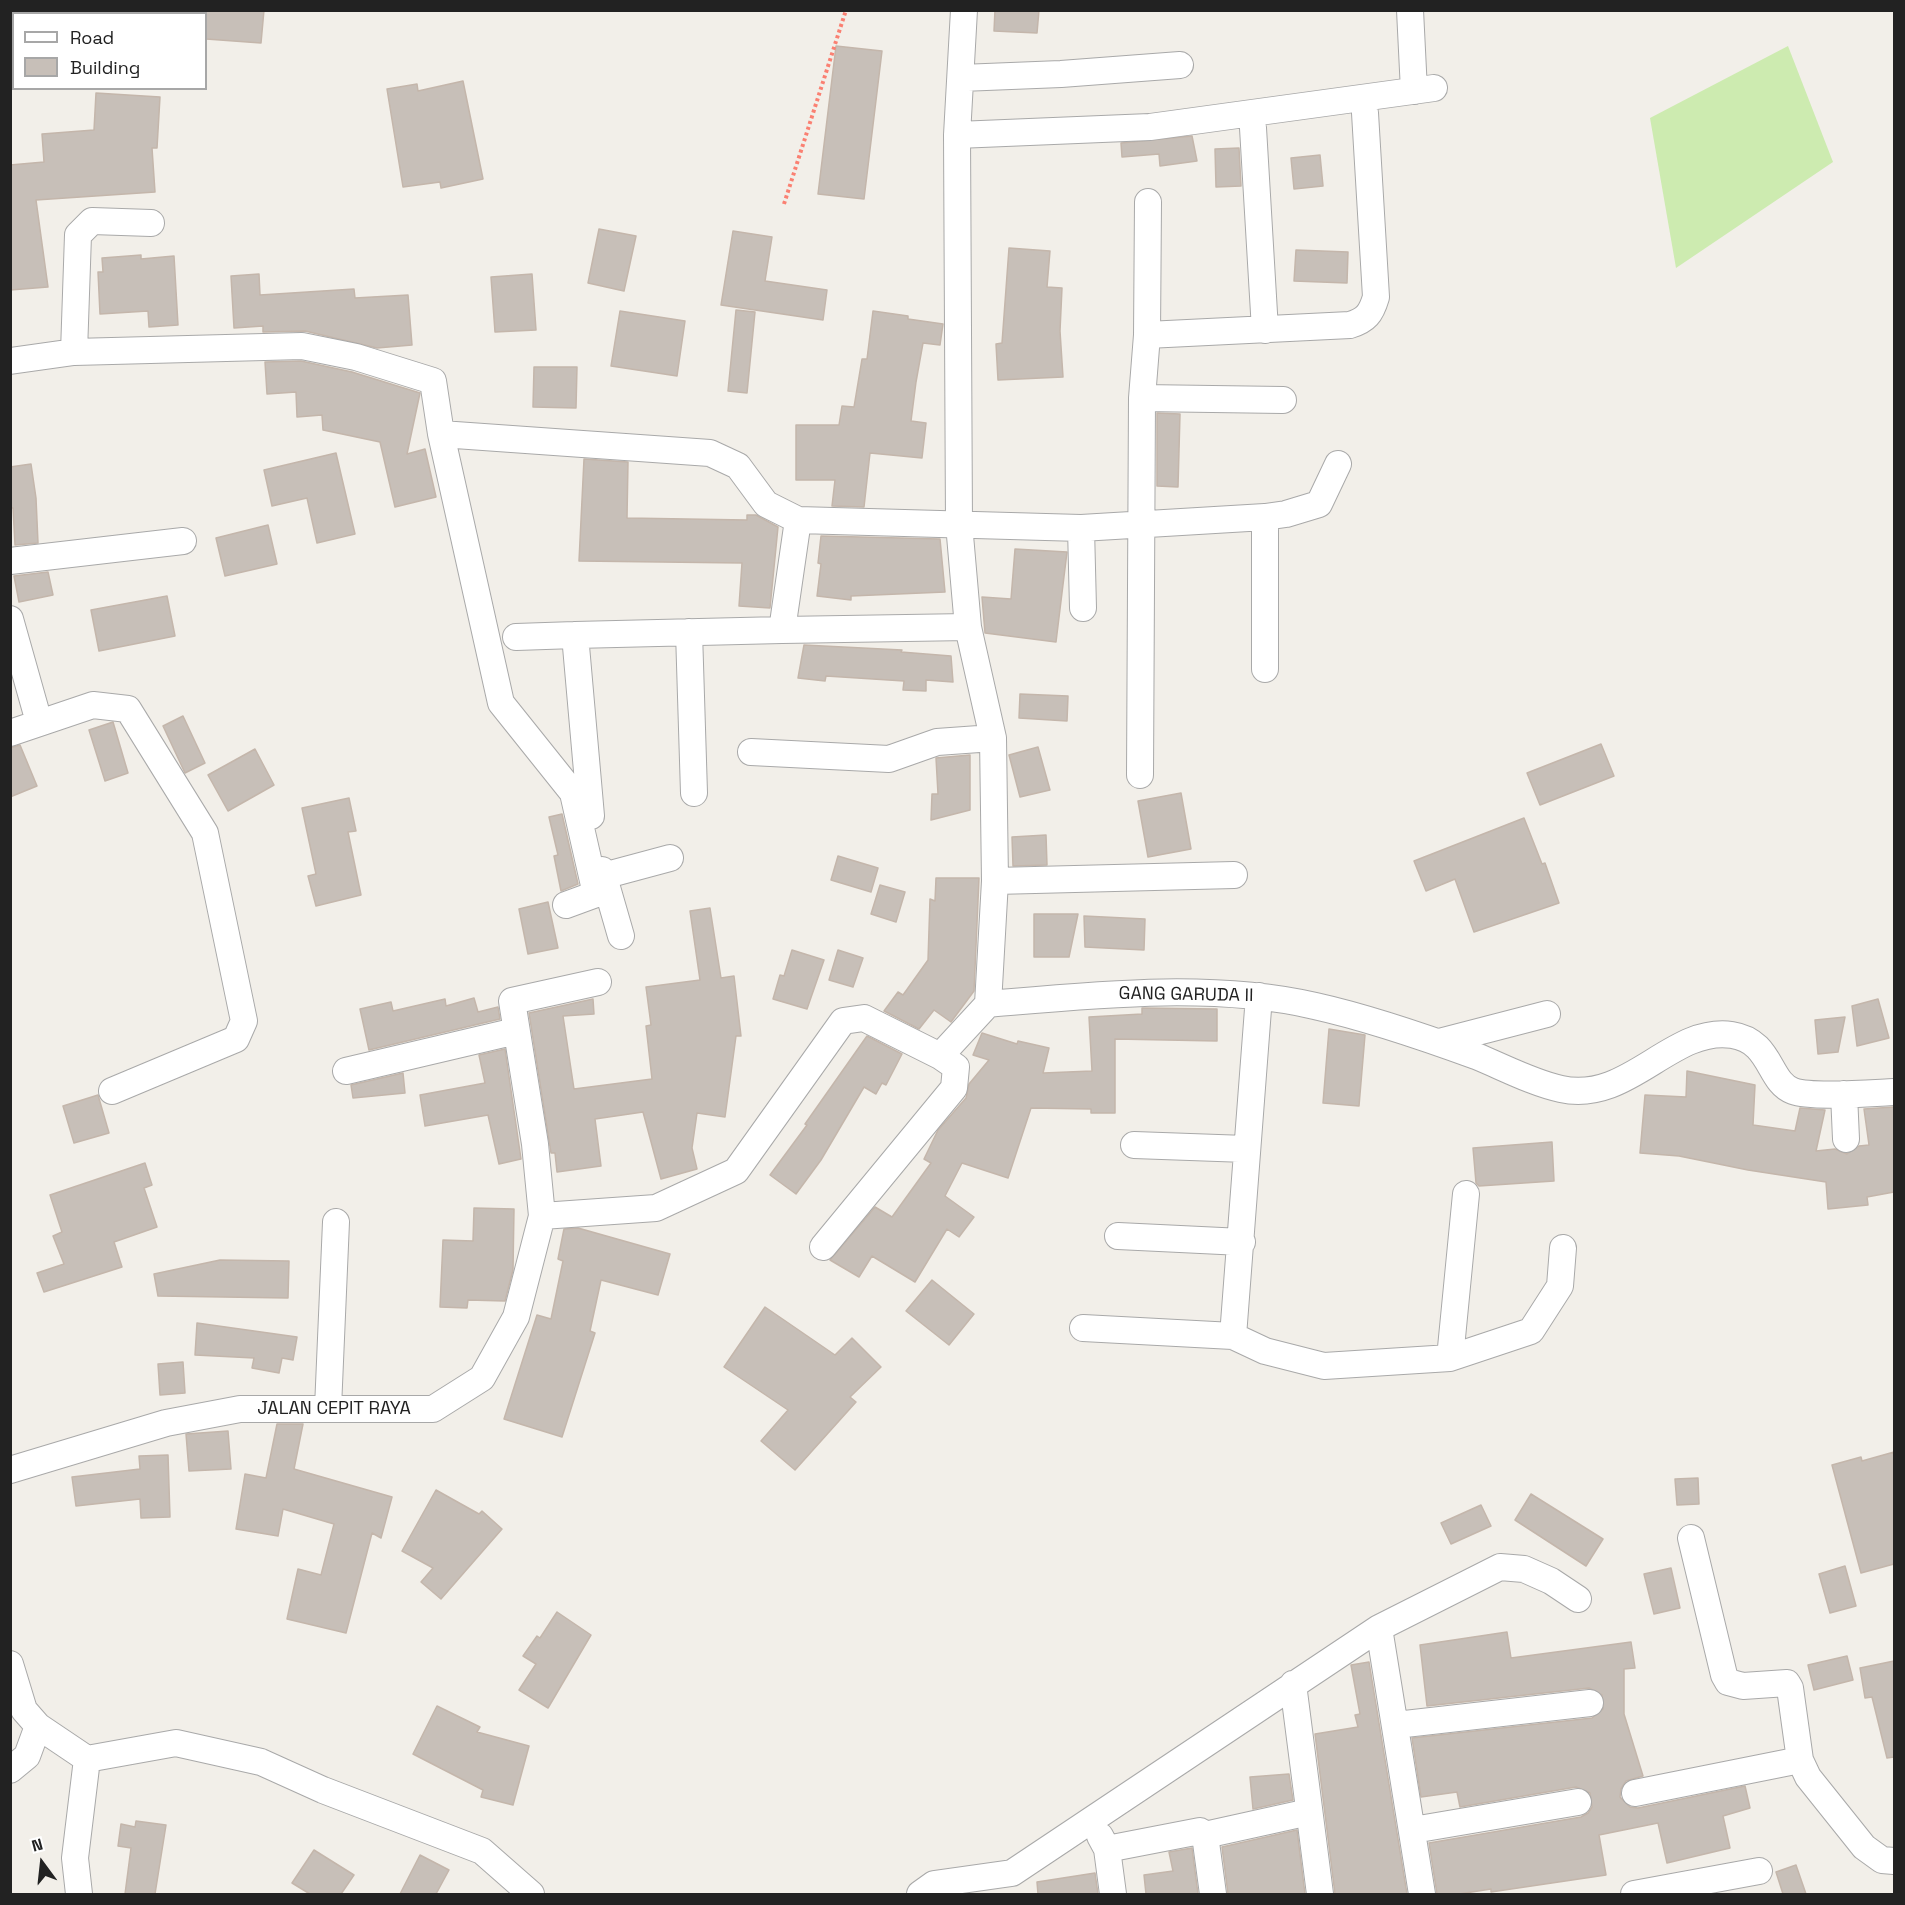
<!DOCTYPE html>
<html>
<head>
<meta charset="utf-8">
<style>
	body { margin:0 }
	#map { position:relative; width:1905px; height:1905px; overflow:hidden; background:#f2efe9; font-family:"Space Grotesk",sans-serif }
	canvas { display:block }
	.frame { position:absolute; inset:0; border:12px solid #222; pointer-events:none }
	.legend { position:absolute; left:12px; top:12px; width:195px; height:78px; box-sizing:border-box; background:#fff; border:2px solid #a7a7a7; margin:0; padding:8px 10px; list-style:none; font-size:18px; color:#222 }
	.legend li { display:flex; align-items:center; gap:12px; height:30px }
	.legend b { width:30px; border:2px solid #a7a7a7 }
	.north { position:absolute; left:12px; top:1833px; width:60px; height:60px; -webkit-text-stroke:4px #fff; paint-order:stroke; rotate:345deg; font-size:16px; font-weight:700; line-height:24px; text-align:center; color:#222 }
	.north::after { content:''; display:block; margin:auto; width:21px; height:27px; background:#222; clip-path:polygon(50% 0,100% 100%,50% 72%,0 100%) }
</style>
</head>
<body>
<div id="map">
<canvas width="1905" height="1905"></canvas>
<div class="frame"></div>
<ul class="legend">
<li><b style="height:8px;background:#fff"></b>Road</li>
<li><b style="height:16px;background:#c7bfb8"></b>Building</li>
</ul>
<div class="north">N</div>
</div>
<script>
const g = document.querySelector('canvas').getContext('2d');
g.lineJoin = 'round';
function fillPath(path, color) { g.fillStyle = color; g.fill(path, 'evenodd'); }
function strokePath(path, color, width, dash) { g.strokeStyle = color; g.lineWidth = width; g.lineCap = dash ? 'butt' : 'round'; g.setLineDash(dash || []); g.stroke(path); }
function label(font, color, halo, rows, align = 'center') {
  g.font = font + ' "Space Grotesk",sans-serif'; g.lineWidth = 6; g.setLineDash([]); g.textBaseline = 'middle'; g.strokeStyle = halo; g.fillStyle = color; for (const [text, x, y, turn = 0] of rows) {
    g.save(); g.translate(x, y); g.rotate((+turn || 0) * Math.PI / 180); g.textAlign = isNaN(turn) ? turn : align; if (halo) g.strokeText(text, 0, 0); g.fillText(text, 0, 0); g.restore();
  }
}
const grass = new Path2D(`
	M 1788,46 L 1833,162 L 1676,268 L 1650,118 Z`);
const building = new Path2D(`
	M 206,10 L 264,10 L 261,43 L 206,39 Z
	M 995,10 L 1039,10 L 1037,33 L 994,31 Z
	M 836,46 L 882,51 L 864,199 L 818,194 Z
	M 463,81 L 483,179 L 441,188 L 440,182 L 403,187 L 387,89 L 417,84 L 418,91 Z
	M 96,93 L 160,97 L 157,148 L 152,148 L 155,192 L 36,200 L 48,287 L 10,290 L 10,165 L 44,162 L 42,134 L 94,130 Z
	M 1192,136 L 1197,161 L 1160,166 L 1159,154 L 1122,157 L 1121,143 Z
	M 1239,148 L 1241,186 L 1216,187 L 1215,149 Z
	M 1320,155 L 1323,186 L 1294,189 L 1291,158 Z
	M 599,229 L 636,236 L 624,291 L 588,283 Z
	M 733,231 L 772,237 L 765,281 L 827,290 L 823,320 L 721,305 Z
	M 1009,248 L 1050,251 L 1047,287 L 1062,288 L 1060,331 L 1063,377 L 998,380 L 996,344 L 1002,343 Z
	M 1296,250 L 1348,252 L 1347,283 L 1294,281 Z
	M 141,255 L 141,259 L 174,256 L 178,325 L 149,327 L 148,311 L 100,314 L 98,272 L 103,272 L 102,258 Z
	M 259,274 L 260,295 L 354,289 L 355,298 L 408,295 L 412,345 L 377,348 L 305,331 L 263,332 L 263,326 L 234,328 L 231,276 Z
	M 532,274 L 536,330 L 495,332 L 491,277 Z
	M 736,310 L 755,312 L 747,393 L 728,391 Z
	M 620,311 L 685,321 L 677,376 L 611,366 Z
	M 873,311 L 908,316 L 908,319 L 943,324 L 940,345 L 923,343 L 916,382 L 911,421 L 926,423 L 922,458 L 870,453 L 864,507 L 832,506 L 835,480 L 796,480 L 796,425 L 839,425 L 842,406 L 854,407 L 862,359 L 867,359 Z
	M 301,361 L 352,372 L 420,393 L 407,454 L 425,449 L 436,497 L 395,507 L 380,442 L 323,430 L 322,415 L 297,417 L 296,392 L 267,394 L 265,362 Z
	M 534,367 L 577,367 L 576,408 L 533,407 Z
	M 1157,413 L 1180,414 L 1178,487 L 1157,486 Z
	M 336,453 L 355,534 L 317,543 L 307,498 L 272,506 L 264,470 Z
	M 584,459 L 628,462 L 627,518 L 747,520 L 747,515 L 756,515 L 778,527 L 770,608 L 739,606 L 742,563 L 579,561 Z
	M 31,464 L 36,498 L 38,543 L 15,545 L 13,508 L 10,508 L 10,467 Z
	M 268,525 L 277,564 L 225,576 L 216,538 Z
	M 821,536 L 940,539 L 945,592 L 851,596 L 851,600 L 817,596 L 821,564 L 818,563 Z
	M 1015,549 L 1067,552 L 1056,642 L 985,633 L 982,597 L 1011,599 Z
	M 48,572 L 53,595 L 19,602 L 14,576 Z
	M 167,596 L 175,636 L 99,651 L 91,610 Z
	M 804,645 L 902,650 L 901,652 L 951,656 L 953,682 L 926,680 L 926,691 L 903,690 L 904,681 L 826,676 L 825,681 L 798,678 Z
	M 1020,694 L 1068,696 L 1067,721 L 1019,718 Z
	M 183,716 L 205,763 L 185,773 L 163,726 Z
	M 113,722 L 128,773 L 105,781 L 89,730 Z
	M 1601,744 L 1614,776 L 1540,805 L 1527,773 Z
	M 20,745 L 37,786 L 10,797 L 10,748 Z
	M 1038,747 L 1050,790 L 1020,797 L 1009,755 Z
	M 255,749 L 274,785 L 228,811 L 208,775 Z
	M 970,755 L 970,810 L 931,820 L 932,794 L 938,794 L 936,758 Z
	M 1181,793 L 1191,849 L 1148,857 L 1138,801 Z
	M 349,798 L 356,831 L 348,832 L 361,895 L 316,906 L 308,876 L 316,874 L 302,808 Z
	M 562,814 L 578,884 L 561,891 L 554,856 L 558,855 L 549,817 Z
	M 1524,818 L 1542,864 L 1545,863 L 1559,903 L 1474,932 L 1455,879 L 1426,891 L 1414,861 Z
	M 1046,835 L 1047,865 L 1013,866 L 1012,837 Z
	M 838,856 L 878,868 L 871,892 L 831,880 Z
	M 936,878 L 979,878 L 974,991 L 951,1022 L 934,1010 L 919,1029 L 884,1011 L 898,992 L 903,995 L 928,960 L 930,899 L 935,901 Z
	M 880,885 L 905,892 L 896,922 L 871,914 Z
	M 548,902 L 558,948 L 528,954 L 519,909 Z
	M 710,908 L 721,978 L 734,976 L 741,1036 L 736,1036 L 725,1117 L 697,1113 L 692,1148 L 697,1169 L 661,1179 L 643,1112 L 595,1119 L 601,1166 L 557,1172 L 555,1153 L 551,1153 L 529,1013 L 593,999 L 594,1014 L 563,1016 L 574,1089 L 652,1079 L 646,1026 L 651,1025 L 646,987 L 700,980 L 690,911 Z
	M 1034,914 L 1078,914 L 1069,957 L 1034,957 Z
	M 1084,916 L 1145,919 L 1144,950 L 1085,947 Z
	M 792,950 L 824,960 L 807,1009 L 773,999 L 780,975 L 784,976 Z
	M 838,950 L 863,958 L 853,987 L 829,980 Z
	M 474,998 L 478,1012 L 498,1007 L 500,1019 L 369,1050 L 360,1009 L 391,1002 L 393,1011 L 445,999 L 446,1006 Z
	M 1878,999 L 1889,1038 L 1857,1046 L 1852,1006 Z
	M 1142,1008 L 1217,1009 L 1217,1041 L 1115,1039 L 1115,1113 L 1091,1113 L 1091,1109 L 1031,1108 L 1008,1178 L 962,1163 L 945,1196 L 974,1217 L 959,1237 L 947,1229 L 915,1282 L 872,1256 L 859,1277 L 830,1260 L 875,1207 L 892,1217 L 931,1163 L 924,1159 L 938,1130 L 966,1098 L 969,1084 L 989,1060 L 973,1055 L 982,1033 L 1017,1044 L 1018,1041 L 1049,1048 L 1043,1073 L 1092,1071 L 1089,1017 L 1142,1014 Z
	M 1845,1017 L 1838,1052 L 1818,1054 L 1815,1020 Z
	M 1329,1029 L 1365,1035 L 1359,1106 L 1323,1103 Z
	M 867,1036 L 902,1054 L 886,1085 L 882,1083 L 876,1094 L 864,1087 L 821,1160 L 796,1194 L 770,1175 L 807,1125 L 805,1124 Z
	M 505,1049 L 521,1159 L 499,1164 L 488,1115 L 425,1126 L 420,1095 L 485,1083 L 479,1055 Z
	M 1687,1071 L 1755,1085 L 1753,1125 L 1795,1131 L 1800,1108 L 1825,1110 L 1816,1151 L 1835,1149 L 1847,1154 L 1859,1146 L 1869,1145 L 1864,1109 L 1894,1107 L 1894,1192 L 1867,1197 L 1868,1205 L 1828,1209 L 1826,1182 L 1748,1170 L 1679,1156 L 1640,1153 L 1645,1095 L 1686,1097 Z
	M 403,1073 L 405,1093 L 353,1098 L 351,1085 Z
	M 98,1095 L 109,1133 L 74,1143 L 63,1106 Z
	M 1552,1142 L 1554,1181 L 1479,1186 L 1476,1183 L 1473,1148 Z
	M 145,1163 L 152,1185 L 144,1188 L 157,1227 L 114,1242 L 122,1267 L 44,1292 L 37,1273 L 64,1264 L 53,1236 L 62,1232 L 50,1195 Z
	M 474,1208 L 514,1209 L 513,1270 L 505,1301 L 468,1300 L 467,1308 L 440,1307 L 443,1240 L 473,1241 Z
	M 578,1228 L 670,1254 L 658,1295 L 601,1280 L 590,1331 L 595,1333 L 562,1437 L 504,1419 L 537,1315 L 551,1319 L 563,1261 L 558,1259 L 564,1229 Z
	M 220,1260 L 289,1261 L 288,1298 L 158,1296 L 154,1274 Z
	M 932,1280 L 974,1314 L 949,1345 L 906,1311 Z
	M 765,1307 L 835,1355 L 852,1338 L 881,1367 L 850,1397 L 856,1402 L 795,1470 L 761,1441 L 788,1410 L 724,1367 Z
	M 197,1323 L 297,1337 L 293,1360 L 282,1358 L 279,1373 L 252,1368 L 254,1358 L 195,1355 Z
	M 183,1362 L 185,1393 L 160,1395 L 158,1364 Z
	M 277,1424 L 303,1424 L 294,1469 L 392,1497 L 381,1538 L 372,1533 L 346,1633 L 287,1619 L 298,1569 L 321,1575 L 334,1524 L 283,1509 L 278,1536 L 236,1529 L 245,1474 L 266,1478 Z
	M 228,1431 L 231,1469 L 189,1471 L 186,1434 Z
	M 1894,1452 L 1894,1564 L 1861,1573 L 1832,1465 L 1861,1457 L 1862,1461 Z
	M 168,1455 L 170,1517 L 141,1518 L 140,1499 L 76,1506 L 72,1477 L 140,1469 L 139,1456 Z
	M 1698,1478 L 1699,1504 L 1677,1505 L 1675,1479 Z
	M 436,1490 L 479,1514 L 482,1511 L 502,1529 L 441,1599 L 421,1582 L 433,1568 L 402,1551 Z
	M 1531,1494 L 1603,1539 L 1586,1566 L 1515,1520 Z
	M 1481,1505 L 1491,1526 L 1451,1544 L 1441,1523 Z
	M 1845,1566 L 1856,1606 L 1830,1613 L 1819,1574 Z
	M 1671,1568 L 1680,1608 L 1654,1614 L 1644,1574 Z
	M 557,1612 L 591,1635 L 548,1708 L 519,1690 L 536,1664 L 523,1656 L 537,1636 L 540,1638 Z
	M 1507,1632 L 1511,1658 L 1631,1642 L 1635,1668 L 1624,1669 L 1624,1714 L 1643,1776 L 1626,1781 L 1621,1789 L 1620,1797 L 1630,1807 L 1638,1808 L 1745,1786 L 1750,1808 L 1723,1816 L 1730,1848 L 1667,1863 L 1658,1823 L 1599,1835 L 1606,1875 L 1491,1892 L 1491,1889 L 1459,1894 L 1437,1894 L 1429,1843 L 1581,1817 L 1588,1813 L 1592,1807 L 1590,1793 L 1576,1787 L 1460,1807 L 1457,1792 L 1421,1797 L 1412,1738 L 1592,1718 L 1603,1709 L 1602,1695 L 1589,1688 L 1427,1706 L 1420,1645 Z
	M 1847,1656 L 1853,1680 L 1814,1690 L 1808,1665 Z
	M 1894,1661 L 1894,1757 L 1887,1758 L 1872,1697 L 1865,1698 L 1860,1668 Z
	M 1369,1662 L 1407,1894 L 1335,1894 L 1315,1734 L 1358,1727 L 1355,1715 L 1360,1714 L 1351,1665 Z
	M 437,1706 L 480,1727 L 477,1732 L 529,1746 L 513,1805 L 481,1797 L 483,1790 L 413,1754 Z
	M 1289,1774 L 1293,1800 L 1253,1809 L 1250,1777 Z
	M 136,1821 L 166,1825 L 155,1894 L 125,1894 L 131,1848 L 118,1846 L 121,1824 L 135,1827 Z
	M 1297,1830 L 1305,1894 L 1228,1894 L 1222,1847 Z
	M 1192,1848 L 1198,1894 L 1146,1894 L 1144,1875 L 1173,1871 L 1169,1852 Z
	M 314,1850 L 354,1875 L 341,1894 L 310,1894 L 292,1883 Z
	M 420,1855 L 449,1870 L 436,1894 L 400,1894 Z
	M 1796,1865 L 1806,1894 L 1783,1894 L 1776,1872 Z
	M 1095,1873 L 1098,1894 L 1038,1894 L 1037,1882 Z`);
const path = new Path2D(`
	M 784,204 L 846,10`);
const street = new Path2D(`
	M 964,10 L 957,135 L 959,524 L 968,627 L 993,738 L 995,881 L 988,1004
	M 1410,10 L 1414,91
	M 116,14 L 117,10
	M 10,55 L 14,56
	M 961,78 L 1061,74 L 1180,65
	M 1253,128 L 1265,330
	M 957,135 L 1150,127 L 1434,88
	M 1147,335 L 1350,325 C 1366,320 1371,314 1376,297 L 1365,113
	M 74,352 L 78,235 L 92,221 L 151,223
	M 10,361 L 74,352 L 302,346 L 356,357 L 433,381 L 441,434 L 710,453 L 738,466 L 766,504 L 798,520 L 782,630 L 968,627
	M 1142,398 L 1283,400
	M 441,434 L 501,703 L 573,793 L 596,894 L 566,905
	M 1265,517 L 1265,669
	M 798,520 L 1081,528 L 1265,517 L 1286,514 L 1319,504 L 1338,464
	M 1081,528 L 1083,608
	M 10,561 L 183,541
	M 10,619 L 39,722
	M 689,632 L 694,793
	M 516,637 L 575,635
	M 10,733 L 93,705 L 128,709 L 205,833 L 244,1021 L 236,1039 L 112,1091
	M 751,752 L 889,759 L 937,742 L 993,738
	M 1140,775 L 1142,398 L 1147,335 L 1148,202
	M 591,816 L 575,635 L 782,630
	M 602,870 L 621,936
	M 603,876 L 670,858
	M 995,881 L 1234,875
	M 1439,1042 L 1547,1014
	M 346,1071 L 516,1031
	M 1844,1094 L 1846,1139
	M 1134,1145 L 1246,1149
	M 542,1216 L 656,1208 L 736,1171 L 843,1021 L 864,1018 L 940,1056 L 988,1004 C 1092,995 1212,982 1315,1006 C 1369,1018 1424,1037 1476,1056 C 1503,1067 1533,1083 1561,1089 C 1629,1104 1671,1026 1732,1035 C 1772,1041 1768,1082 1793,1091 C 1812,1098 1872,1093 1894,1092
	M 1118,1236 L 1242,1242
	M 823,1247 L 954,1088 L 956,1067 L 940,1056
	M 1083,1328 L 1233,1336 L 1265,1351 L 1324,1366 L 1450,1358 L 1531,1331 L 1560,1286 L 1563,1248
	M 1233,1336 L 1259,996
	M 1450,1358 L 1466,1194
	M 328,1408 L 336,1222
	M 10,1470 L 166,1423 L 240,1409 L 433,1409 L 482,1378 L 516,1317 L 542,1216 L 535,1144 L 512,1001 L 598,982
	M 1691,1538 L 1724,1675 L 1728,1682 L 1743,1686 L 1787,1683 L 1790,1688 L 1800,1760 L 1808,1777 L 1864,1847 L 1882,1860 L 1894,1861
	M 1379,1628 L 1422,1894
	M 10,1664 L 24,1710 L 38,1726 L 87,1759 L 75,1858 L 79,1894
	M 1293,1684 L 1320,1894
	M 1396,1725 L 1590,1703
	M 87,1759 L 176,1743 L 261,1762 L 323,1790 L 482,1851 L 531,1894
	M 10,1770 L 27,1756 L 38,1726
	M 1635,1793 L 1800,1760
	M 1413,1830 L 1578,1802
	M 1205,1835 L 1309,1812
	M 1100,1836 L 1107,1849 L 1113,1894
	M 1107,1849 L 1200,1831 L 1205,1835 L 1213,1894
	M 920,1894 L 934,1884 L 1012,1873 L 1379,1628 L 1500,1567 L 1524,1569 L 1551,1581 L 1578,1599
	M 1634,1894 L 1759,1871`);
const streetNames = [
	["GANG GARUDA II",1186,995,1],
	["JALAN CEPIT RAYA",334,1409]
];
fillPath(grass, '#cdebb0');
fillPath(building, '#c7bfb8');
strokePath(building, '#c4b6ab', 1.5);
strokePath(street, '#a9a9a9', 28);
strokePath(path, '#fa8072', 4, [3, 3]);
strokePath(street, '#fff', 26);
label('18px', '#222', '#fff', streetNames);
</script>
</body>
</html>
